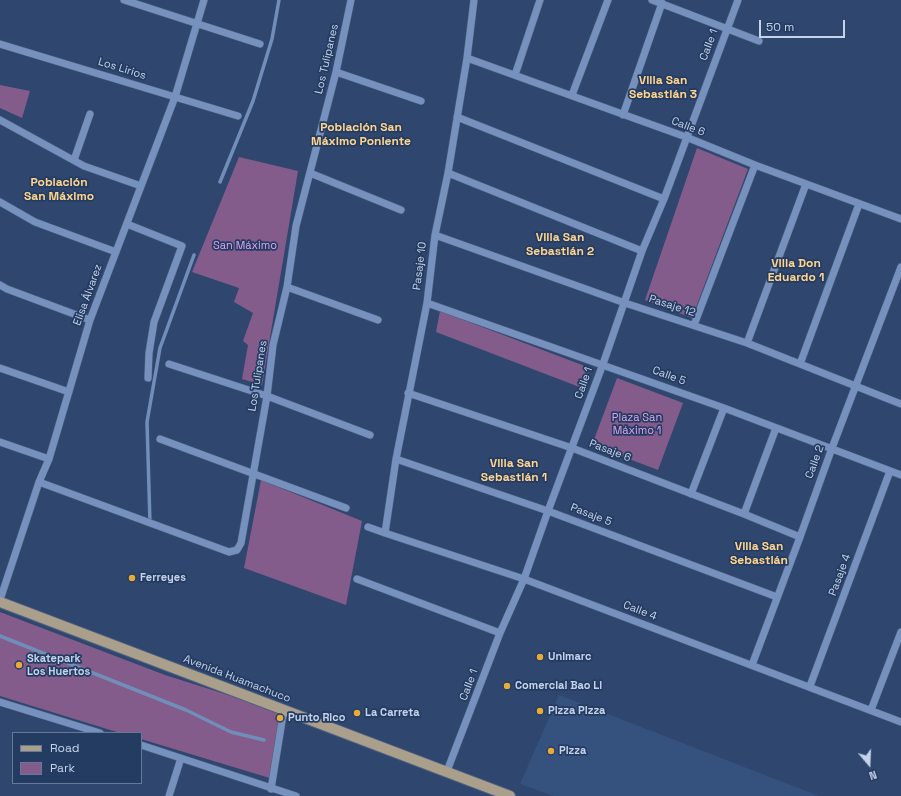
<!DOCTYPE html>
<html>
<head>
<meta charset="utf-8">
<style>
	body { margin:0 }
	#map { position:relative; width:901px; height:796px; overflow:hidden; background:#2f476e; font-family:"Space Grotesk",sans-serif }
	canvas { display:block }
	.legend { position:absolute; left:12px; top:732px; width:130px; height:52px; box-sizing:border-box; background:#253c62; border:1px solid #657999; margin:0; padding:5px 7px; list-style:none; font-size:12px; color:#c5d4eb }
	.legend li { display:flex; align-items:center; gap:8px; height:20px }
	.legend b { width:20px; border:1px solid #657999 }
	.north { position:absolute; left:849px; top:744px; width:40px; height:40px; -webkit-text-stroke:3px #253c62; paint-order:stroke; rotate:161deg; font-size:11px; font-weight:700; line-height:16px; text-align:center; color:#c5d4eb }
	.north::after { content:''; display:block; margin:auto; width:14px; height:18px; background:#c5d4eb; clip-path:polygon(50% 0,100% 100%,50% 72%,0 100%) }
	.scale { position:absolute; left:759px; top:20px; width:86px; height:18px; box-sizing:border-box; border:2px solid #c5d4eb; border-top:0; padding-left:5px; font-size:12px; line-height:14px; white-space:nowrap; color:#c5d4eb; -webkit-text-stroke:3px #253c62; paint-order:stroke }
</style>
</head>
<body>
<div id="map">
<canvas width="901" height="796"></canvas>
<ul class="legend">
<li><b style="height:5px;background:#aa9f8b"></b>Road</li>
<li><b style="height:11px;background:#835c8c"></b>Park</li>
</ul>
<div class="north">N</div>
<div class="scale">50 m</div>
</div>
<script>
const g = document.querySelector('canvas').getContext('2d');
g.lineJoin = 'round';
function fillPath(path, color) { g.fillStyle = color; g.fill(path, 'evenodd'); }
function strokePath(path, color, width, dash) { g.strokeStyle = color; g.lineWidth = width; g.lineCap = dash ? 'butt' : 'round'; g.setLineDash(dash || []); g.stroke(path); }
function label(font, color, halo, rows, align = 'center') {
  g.font = font + ' "Space Grotesk",sans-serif'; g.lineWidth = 3.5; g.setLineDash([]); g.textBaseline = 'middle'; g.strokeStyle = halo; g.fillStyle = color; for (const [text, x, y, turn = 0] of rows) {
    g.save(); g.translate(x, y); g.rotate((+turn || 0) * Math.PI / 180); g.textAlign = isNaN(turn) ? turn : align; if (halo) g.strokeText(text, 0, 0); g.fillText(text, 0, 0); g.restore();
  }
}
const built = new Path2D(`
	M 559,695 L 819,796 L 554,796 L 520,784 Z`);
const green = new Path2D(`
	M 0,85 L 30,91 L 22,118 L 0,108 Z
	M 697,148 L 748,169 L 692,318 L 645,300 Z
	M 239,157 L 298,171 L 262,385 L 242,379 L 248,345 L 243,341 L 253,313 L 234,302 L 239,288 L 192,272 Z
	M 440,311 L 590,368 L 582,388 L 436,332 Z
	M 617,378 L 683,403 L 658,470 L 592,445 Z
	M 261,480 L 362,521 L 346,605 L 244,568 Z
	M 0,612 L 165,675 L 282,712 L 273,779 L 141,739 L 141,733 L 120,733 L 0,696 Z`);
const stream = new Path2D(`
	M 220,182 L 253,101 L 272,39 L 279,0
	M 150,523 L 147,422 L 160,348 L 194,255
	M 0,636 L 186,710 L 231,732 L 264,740`);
const minor = new Path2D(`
	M 124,0 L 260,44
	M 652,0 L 759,41
	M 0,44 L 238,116
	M 467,58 L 686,137 L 755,165 L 901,219
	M 336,72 L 421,101
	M 515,75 L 540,0
	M 572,95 L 608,0
	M 623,115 L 662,3
	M 457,117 L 664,199
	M 0,120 L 84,166 L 141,186
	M 74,160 L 90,114
	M 310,173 L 401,210
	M 448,173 L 642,251
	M 0,202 L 35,222 L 116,252
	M 127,224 L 182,246 L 154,322 L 149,353 L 148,378
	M 435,235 L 625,303 L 747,343 L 901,404
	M 0,285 L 7,289 L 90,320
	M 287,287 L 378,320
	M 427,303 L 724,408 L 901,475
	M 694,325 L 755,165
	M 747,343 L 806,184
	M 169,364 L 267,396 L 370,435
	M 800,364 L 859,204
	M 0,368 L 69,392
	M 408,393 L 572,448 L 744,514 L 800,537
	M 160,439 L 346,508
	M 0,442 L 49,459
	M 396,459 L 548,511 L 777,597
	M 39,482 L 229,552 L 237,550 L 241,543 L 267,396 L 273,345 L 287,287 L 296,226 L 336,72 L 351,0
	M 691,494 L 724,408
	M 744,514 L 776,428
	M 368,527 L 385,533 L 524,579 L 901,722
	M 385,533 L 396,459 L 427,303 L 435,235 L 448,173 L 467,58 L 474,0
	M 357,579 L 500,633
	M 0,600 L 39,482 L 49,459 L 90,320 L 175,97 L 204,0
	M 752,665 L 800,537 L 832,448 L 901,267
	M 810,686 L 890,471
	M 0,702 L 100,733
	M 871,710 L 901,632
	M 141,745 L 296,796
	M 447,771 L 500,633 L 524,579 L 548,511 L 603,364 L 642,251 L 664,199 L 738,0
	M 271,789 L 284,709
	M 169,796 L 181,758`);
const major = new Path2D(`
	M 0,602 L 510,796`);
const markers = [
	[132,578,4,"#e7ac37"],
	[540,657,4,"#e7ac37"],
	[19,665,4,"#e7ac37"],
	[507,686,4,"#e7ac37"],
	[540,711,4,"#e7ac37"],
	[357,713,4,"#e7ac37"],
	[280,718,4,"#e7ac37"],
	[551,751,4,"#e7ac37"]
];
const streetNames = [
	["Calle 1",709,45,-69],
	["Los Tulipanes",327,59,-77],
	["Los Lirios",122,69,17],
	["Calle 6",688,127,21],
	["Pasaje 10",420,266,-83],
	["Elisa Álvarez",88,295,-70],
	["Pasaje 12",672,306,18],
	["Los Tulipanes",258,376,-81],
	["Calle 5",669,376,20],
	["Calle 1",584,383,-70],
	["Pasaje 6",610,451,21],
	["Calle 2",815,462,-70],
	["Pasaje 5",591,515,21],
	["Pasaje 4",840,575,-70],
	["Calle 4",640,611,21],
	["Avenida Huamachuco",237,679,21],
	["Calle 1",469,685,-69]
];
const parkNames = [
	["San Máximo",245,246],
	["Plaza San",637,418],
	["Máximo 1",637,431]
];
const poiNames = [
	["Ferreyes",140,578],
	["Unimarc",548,657],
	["Skatepark",27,659],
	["Los Huertos",27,672],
	["Comercial Bao Li",515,686],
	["Pizza Pizza",548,711],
	["La Carreta",365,713],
	["Punto Rico",288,718],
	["Pizza",559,751]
];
const neighbourhoodNames = [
	["Villa San",663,81],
	["Sebastián 3",663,95],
	["Población San",361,128],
	["Máximo Poniente",361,142],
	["Población",59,183],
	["San Máximo",59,197],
	["Villa San",560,238],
	["Sebastián 2",560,252],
	["Villa Don",796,264],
	["Eduardo 1",796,278],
	["Villa San",514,464],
	["Sebastián 1",514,478],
	["Villa San",759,547],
	["Sebastián",759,561]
];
fillPath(built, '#35517e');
fillPath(green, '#835c8c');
strokePath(stream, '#718db9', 3.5);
strokePath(minor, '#4e6282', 8);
strokePath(major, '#4e6282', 12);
strokePath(minor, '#7691bd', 7);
strokePath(major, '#aa9f8b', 10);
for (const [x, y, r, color] of markers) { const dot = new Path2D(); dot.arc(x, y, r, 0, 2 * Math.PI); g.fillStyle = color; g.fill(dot); strokePath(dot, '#253c62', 1.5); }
label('11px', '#c5d4eb', '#253c62', streetNames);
label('11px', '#e1a3ef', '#253c62', parkNames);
label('bold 11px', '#c5d4eb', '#253c62', poiNames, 'left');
label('bold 12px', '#ffd58e', '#253c62', neighbourhoodNames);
</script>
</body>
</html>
